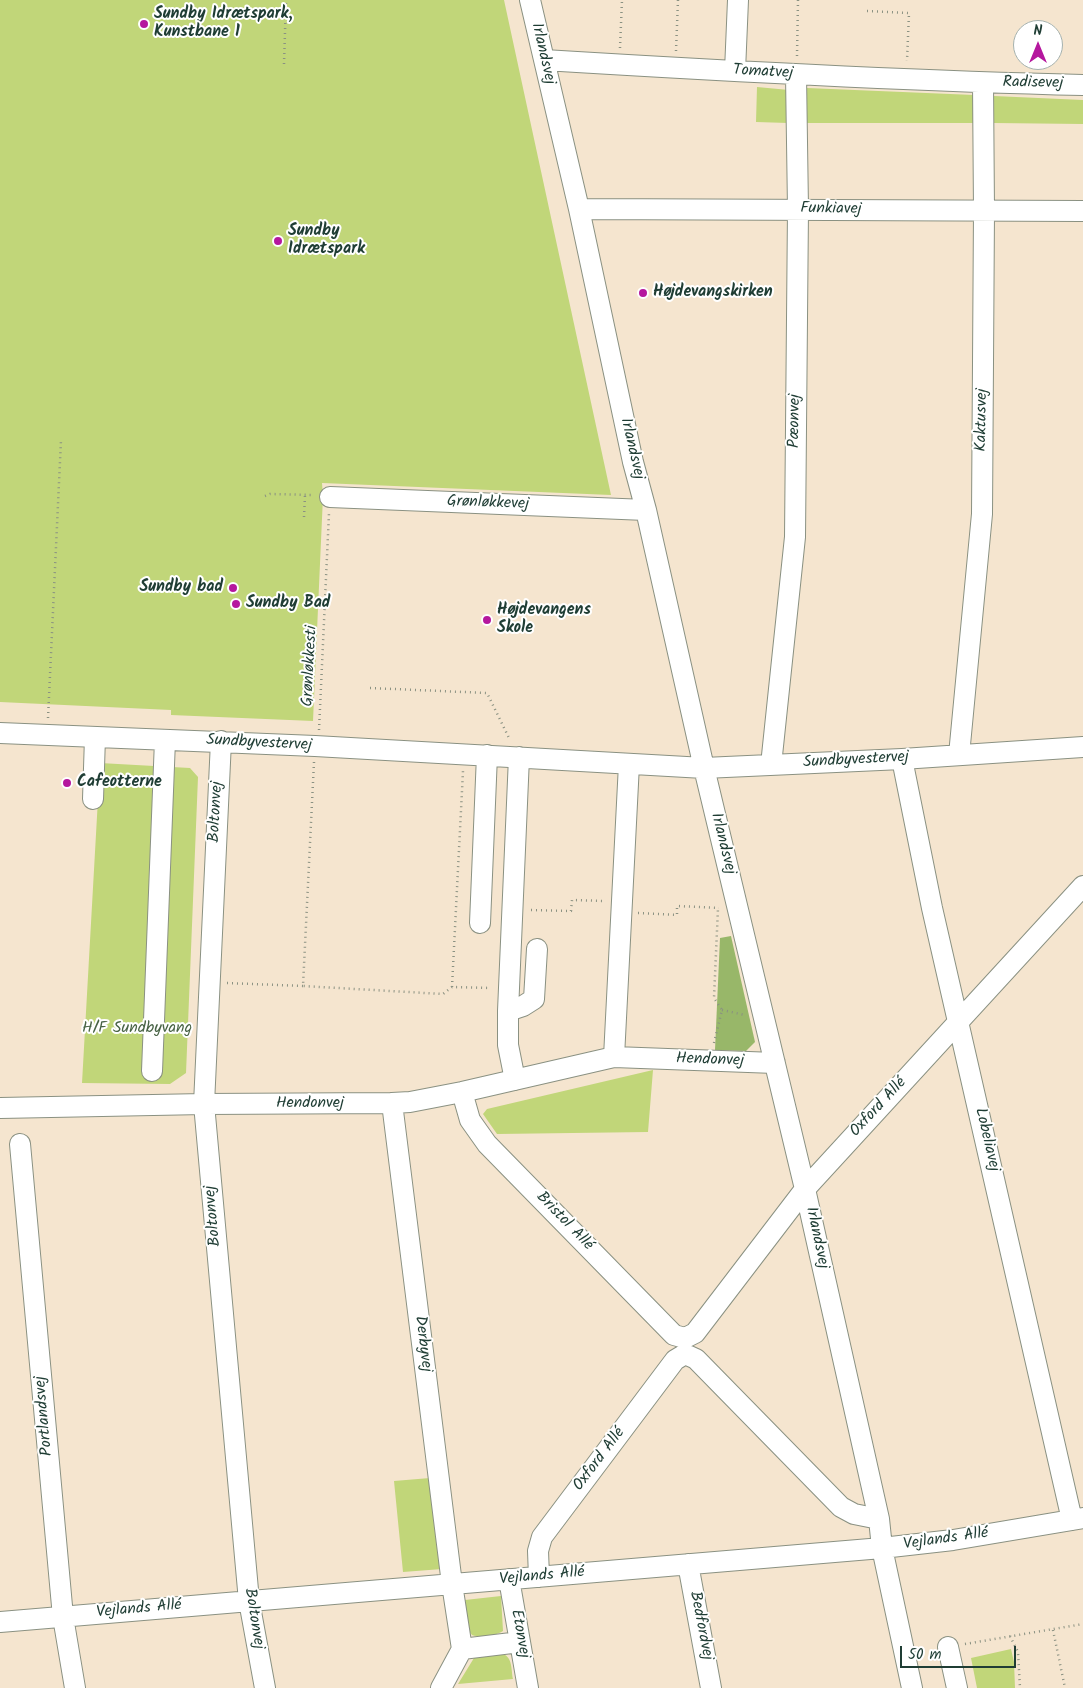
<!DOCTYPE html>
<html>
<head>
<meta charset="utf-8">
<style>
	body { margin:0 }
	#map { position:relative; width:1083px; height:1688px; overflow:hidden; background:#f5e5cf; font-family:Kalam,sans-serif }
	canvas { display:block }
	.north { position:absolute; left:1013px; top:20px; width:50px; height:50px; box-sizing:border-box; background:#fff; border:1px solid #a5b1ae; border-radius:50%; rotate:0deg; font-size:14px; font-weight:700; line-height:20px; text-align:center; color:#1f3d34 }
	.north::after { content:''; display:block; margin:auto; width:18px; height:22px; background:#b5179e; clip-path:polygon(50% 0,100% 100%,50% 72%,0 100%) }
	.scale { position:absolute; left:900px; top:1646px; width:116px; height:22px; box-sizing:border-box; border:2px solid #1f3d34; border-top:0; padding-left:6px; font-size:15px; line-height:18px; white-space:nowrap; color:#1f3d34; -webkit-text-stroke:4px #fff; paint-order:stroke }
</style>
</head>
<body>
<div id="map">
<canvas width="1083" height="1688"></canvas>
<div class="north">N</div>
<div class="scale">50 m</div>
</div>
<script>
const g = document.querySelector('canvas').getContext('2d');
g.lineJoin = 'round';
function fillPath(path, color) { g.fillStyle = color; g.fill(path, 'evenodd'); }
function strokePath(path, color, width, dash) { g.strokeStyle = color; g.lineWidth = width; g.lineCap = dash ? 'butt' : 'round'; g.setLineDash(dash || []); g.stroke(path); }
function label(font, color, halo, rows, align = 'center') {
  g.font = font + ' Kalam,sans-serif'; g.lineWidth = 4; g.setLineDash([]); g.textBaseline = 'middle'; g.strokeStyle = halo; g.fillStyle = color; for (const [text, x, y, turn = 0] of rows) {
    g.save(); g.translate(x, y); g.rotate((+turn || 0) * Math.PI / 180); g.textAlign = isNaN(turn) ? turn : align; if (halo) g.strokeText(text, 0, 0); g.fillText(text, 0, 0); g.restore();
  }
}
const green = new Path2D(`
	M 0,0 L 504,0 L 611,495 L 322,483 L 323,496 L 313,721 L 171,715 L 171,710 L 0,702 Z
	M 757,87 L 789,90 L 788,123 L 756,122 Z
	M 807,88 L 974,95 L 974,123 L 807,123 Z
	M 994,96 L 1083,100 L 1083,124 L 994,123 Z
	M 100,763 L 190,768 L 198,777 L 186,1073 L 170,1084 L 82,1083 Z
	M 653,1070 L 648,1132 L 497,1134 L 483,1114 L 487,1109 Z
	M 430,1478 L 442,1569 L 403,1572 L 394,1481 Z
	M 501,1596 L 503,1631 C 495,1636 481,1638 472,1635 L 469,1631 L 465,1600 Z
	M 1011,1649 L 1014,1662 L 1015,1688 L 977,1688 L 971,1658 Z
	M 503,1654 C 513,1658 511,1670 513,1679 L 458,1684 L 474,1658 Z`);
const forest = new Path2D(`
	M 731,936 L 755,1042 L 746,1051 L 715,1050 L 720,938 Z`);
const path = new Path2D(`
	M 867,11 L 909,13 L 907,61
	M 620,48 L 622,0
	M 676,51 L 678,0
	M 797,56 L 798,0
	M 284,64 L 286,0
	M 265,496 L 270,494 L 313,495
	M 304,517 L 305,495
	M 370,688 L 487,693 L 510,740
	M 48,718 L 61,440
	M 319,730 L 329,513
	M 314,762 L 303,986 L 443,994 L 452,987 L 491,988
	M 531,910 L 571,911 L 572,900 L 605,901
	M 638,913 L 677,915 L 677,906 L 719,908
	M 227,983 L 303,986
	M 452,987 L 463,771
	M 722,1010 L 745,1015
	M 714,1043 L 722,1010 L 714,998 L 718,908
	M 1053,1630 L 1065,1688
	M 1010,1636 L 1018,1652 L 1020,1688
	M 965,1644 L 1083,1624`);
const minor = new Path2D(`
	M 530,0 L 579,209 L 633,462 L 646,510 L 704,768 L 805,1189 L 879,1519 L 882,1548 L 912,1688
	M 544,60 C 723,71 903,81 1083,85
	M 735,71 L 738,0
	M 579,209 L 1083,211
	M 330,497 L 646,510
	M 0,733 L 315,746 L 704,768 L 902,759 L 1083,747
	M 221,741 L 204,1104 L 249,1601 L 265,1688
	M 959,755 L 982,514 L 984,211 L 983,83
	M 519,757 L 508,1011 L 523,1006 L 534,999 L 537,949
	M 902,759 L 932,908 L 1072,1520
	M 771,765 L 795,537 L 798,209 L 796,75
	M 93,799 L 95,737
	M 480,923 L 487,755
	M 508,1011 L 508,1045 L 515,1080
	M 614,1057 L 629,764
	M 152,1071 L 165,740
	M 462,1092 L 470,1120 L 487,1144 L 674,1335 L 685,1338 L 695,1333 L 805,1189 L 1083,886
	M 392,1103 L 452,1584 L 462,1649 L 441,1688
	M 0,1108 L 204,1104 L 392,1103 L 410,1102 L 462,1092 L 614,1057 L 775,1063
	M 20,1144 L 63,1617 L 75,1688
	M 688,1564 L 711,1688
	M 539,1577 L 538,1551 L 542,1537 L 675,1360 L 685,1354 L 696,1359 L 841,1507 L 854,1514 L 879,1519
	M 509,1579 L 528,1688
	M 0,1622 L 882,1548 L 953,1540 L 1083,1518
	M 948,1647 L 957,1688
	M 462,1649 L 520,1642`);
const markers = [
	[144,24,5,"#b5179e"],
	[278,241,5,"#b5179e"],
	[643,293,5,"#b5179e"],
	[233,588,5,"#b5179e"],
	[236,604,5,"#b5179e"],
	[487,620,5,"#b5179e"],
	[67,783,5,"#b5179e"]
];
const poiNames = [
	["Sundby Idrætspark,",154,15],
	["Kunstbane 1",154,33],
	["Sundby",288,232],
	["Idrætspark",288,250],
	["Højdevangskirken",653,293],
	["Sundby bad",223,588,"right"],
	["Sundby Bad",246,604],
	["Højdevangens",497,611],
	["Skole",497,629],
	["Cafeotterne",77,783]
];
const streetNames = [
	["Irlandsvej",542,54,77],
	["Tomatvej",763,73,3],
	["Radisevej",1033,84,1],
	["Funkiavej",831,210,1],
	["Kaktusvej",983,420,-89],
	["Pæonvej",796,421,-89],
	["Irlandsvej",631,449,77],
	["Grønløkkevej",488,504,2],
	["Grønløkkesti",311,666,-87],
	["Sundbyvestervej",259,744,3],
	["Sundbyvestervej",856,761,-3],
	["Boltonvej",217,812,-87],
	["Irlandsvej",722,844,76],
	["Hendonvej",710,1061,2],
	["Hendonvej",310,1104],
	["Oxford Allé",879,1108,-47],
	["Lobeliavej",986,1140,77],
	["Boltonvej",214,1216,-95],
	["Bristol Allé",564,1222,46],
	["Irlandsvej",816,1238,78],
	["Derbyvej",422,1344,83],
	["Portlandsvej",45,1416,-95],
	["Oxford Allé",600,1460,-53],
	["Vejlands Allé",946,1540,-8],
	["Vejlands Allé",542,1577,-5],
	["Vejlands Allé",139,1610,-5],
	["Boltonvej",253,1619,81],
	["Bedfordvej",700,1626,79],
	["Etonvej",519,1634,80]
];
const parkNames = [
	["H/F Sundbyvang",137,1029]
];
fillPath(green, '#c1d679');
fillPath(forest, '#98b769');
strokePath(minor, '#8a9182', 22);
strokePath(path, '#8a9182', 2.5, [1, 4]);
strokePath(minor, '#fff', 20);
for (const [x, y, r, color] of markers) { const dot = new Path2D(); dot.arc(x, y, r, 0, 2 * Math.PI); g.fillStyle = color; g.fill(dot); strokePath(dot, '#fff', 2); }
label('bold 16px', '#1f3d34', '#fff', poiNames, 'left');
label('16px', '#1f3d34', '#fff', streetNames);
label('16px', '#486345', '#fff', parkNames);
</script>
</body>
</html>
